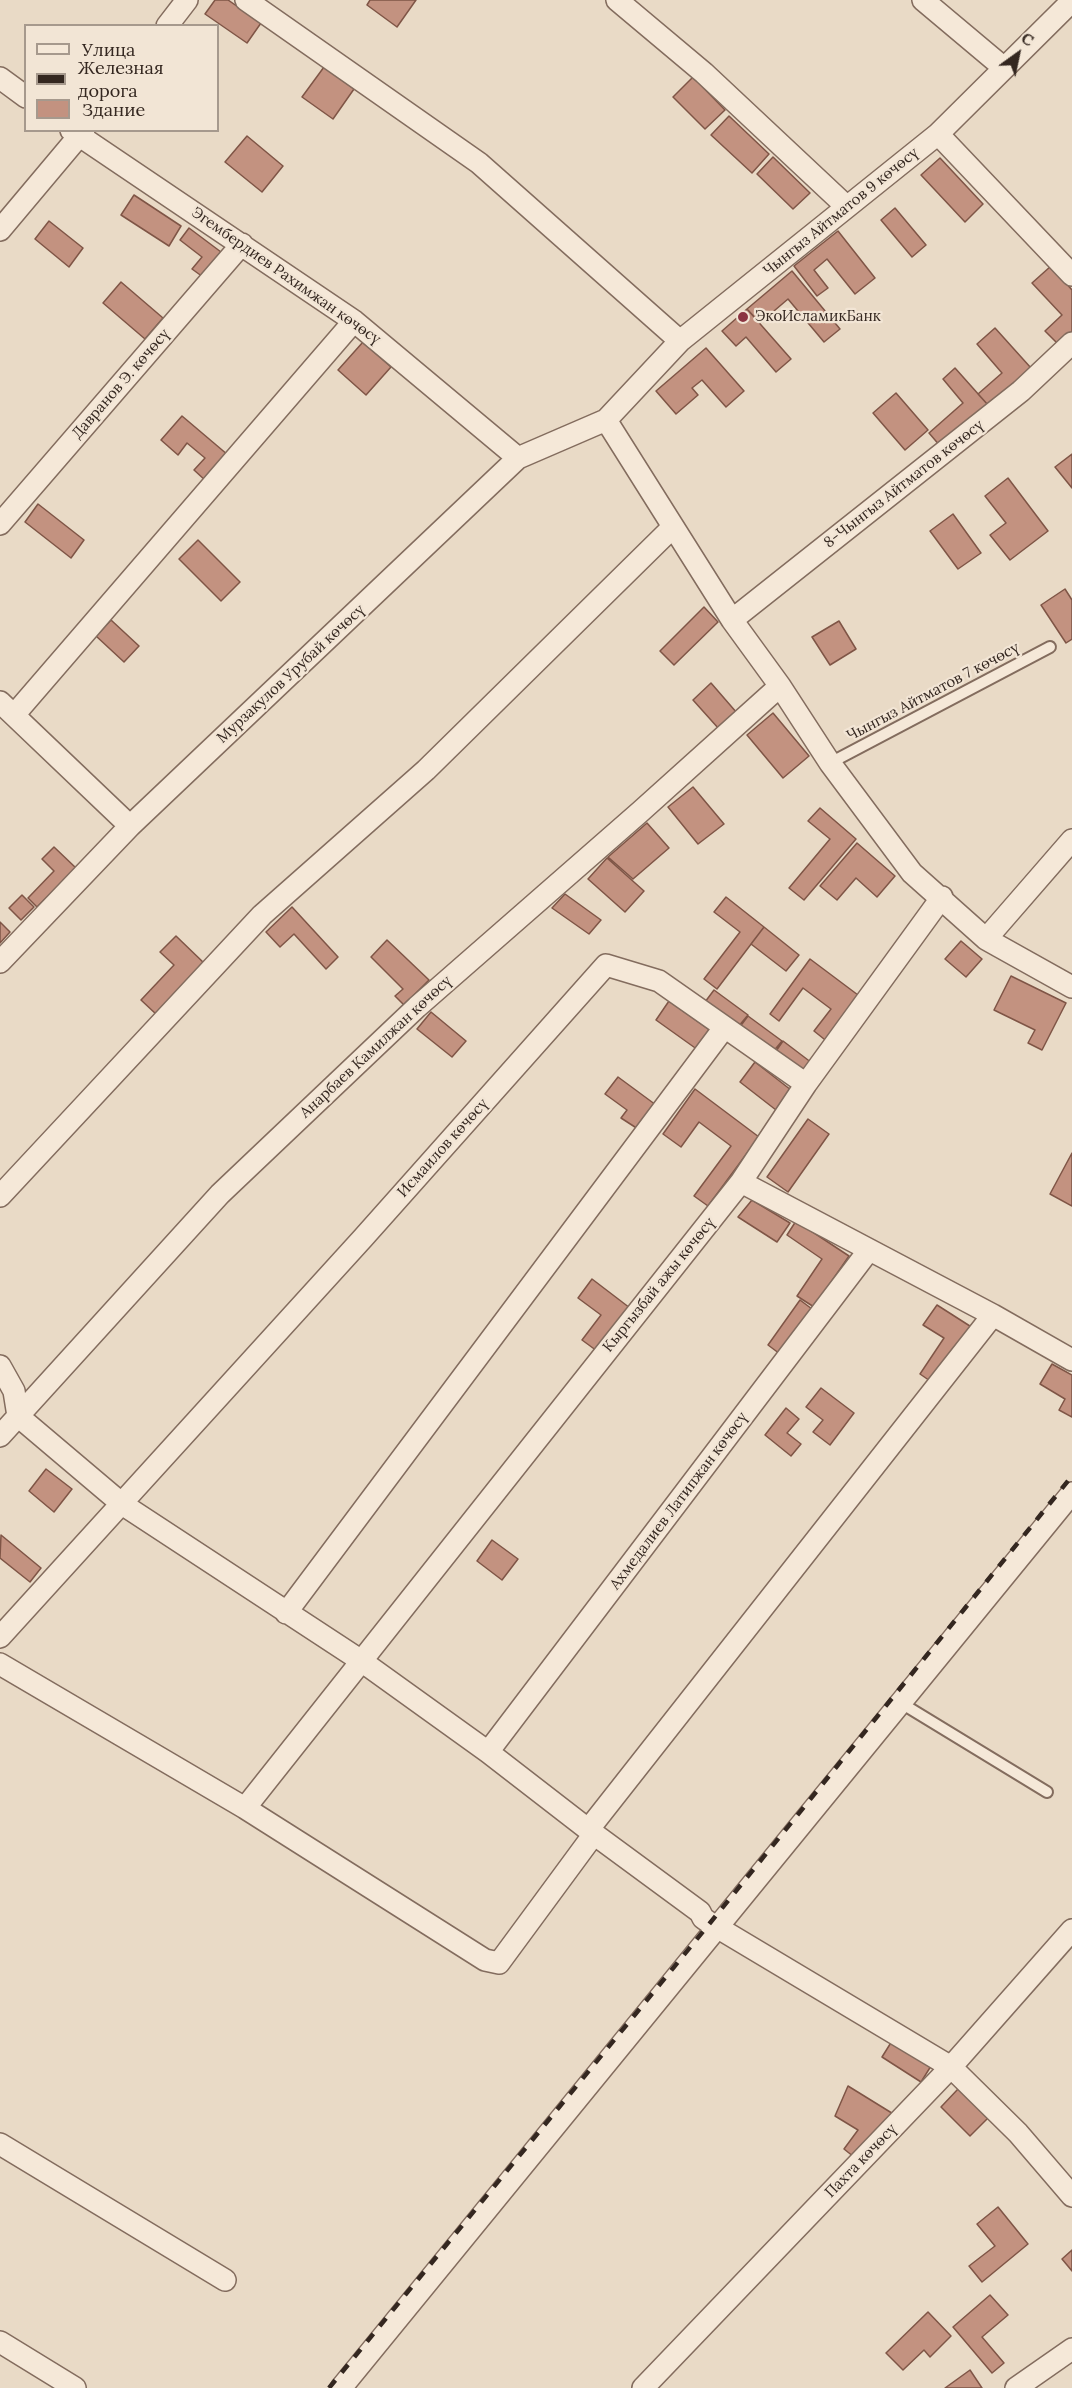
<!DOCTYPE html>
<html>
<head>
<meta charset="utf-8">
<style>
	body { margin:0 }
	#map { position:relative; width:1072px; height:2388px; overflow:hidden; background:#e9dac6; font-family:Lora,serif }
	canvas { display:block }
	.legend { position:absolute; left:24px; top:24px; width:195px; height:108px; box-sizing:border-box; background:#f2e5d5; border:2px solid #a6998d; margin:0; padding:8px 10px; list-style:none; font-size:18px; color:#342720 }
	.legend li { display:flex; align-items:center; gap:12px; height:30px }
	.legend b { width:30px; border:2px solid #a6998d }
	.north { position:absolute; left:988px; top:24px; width:60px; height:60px; -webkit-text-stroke:4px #f2e5d5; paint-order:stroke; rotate:33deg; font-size:16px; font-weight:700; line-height:24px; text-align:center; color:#342720 }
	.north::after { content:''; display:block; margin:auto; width:21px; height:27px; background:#342720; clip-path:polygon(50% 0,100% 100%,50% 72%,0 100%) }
</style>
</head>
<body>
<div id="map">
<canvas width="1072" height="2388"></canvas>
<ul class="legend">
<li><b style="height:8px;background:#f5e8d8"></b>Улица</li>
<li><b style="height:8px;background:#342720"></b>Железная дорога</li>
<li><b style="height:16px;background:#c39280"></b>Здание</li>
</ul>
<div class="north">С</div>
</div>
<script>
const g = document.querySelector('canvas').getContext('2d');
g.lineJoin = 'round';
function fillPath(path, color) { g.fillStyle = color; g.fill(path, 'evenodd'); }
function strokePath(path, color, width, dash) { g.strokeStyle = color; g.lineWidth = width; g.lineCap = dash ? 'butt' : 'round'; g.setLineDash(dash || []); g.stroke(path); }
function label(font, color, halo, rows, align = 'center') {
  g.font = font + ' Lora,serif'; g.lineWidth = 4.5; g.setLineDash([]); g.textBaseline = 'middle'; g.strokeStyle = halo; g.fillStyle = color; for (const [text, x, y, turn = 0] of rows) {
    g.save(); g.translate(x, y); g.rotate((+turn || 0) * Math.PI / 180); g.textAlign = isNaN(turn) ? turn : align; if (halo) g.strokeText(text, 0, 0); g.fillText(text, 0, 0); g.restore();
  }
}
const building = new Path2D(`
	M 215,0 L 228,0 L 261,23 L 247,43 L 205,14 Z
	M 370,0 L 416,0 L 397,27 L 367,5 Z
	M 324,67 L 354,89 L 333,119 L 302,97 Z
	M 693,77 L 725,110 L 705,129 L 673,97 Z
	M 729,116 L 769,154 L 752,173 L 711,135 Z
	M 247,136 L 283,166 L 262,192 L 225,162 Z
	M 773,157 L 810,193 L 793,209 L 757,174 Z
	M 940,158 L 983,204 L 965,222 L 921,175 Z
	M 134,195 L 181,226 L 169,246 L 121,215 Z
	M 895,208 L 926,245 L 912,257 L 881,220 Z
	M 49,221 L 83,248 L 69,267 L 35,239 Z
	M 189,228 L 221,252 L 203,277 L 192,269 L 202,257 L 180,240 Z
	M 838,231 L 875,278 L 855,294 L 827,259 L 814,270 L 828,288 L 817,296 L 794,266 Z
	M 1051,266 L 1072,290 L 1072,333 L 1059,345 L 1045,331 L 1062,315 L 1032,283 Z
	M 792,271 L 840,329 L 824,342 L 788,299 L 760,323 L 747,309 Z
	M 121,282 L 163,318 L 145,339 L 103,303 Z
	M 747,309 L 791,359 L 776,372 L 746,337 L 736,346 L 722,331 Z
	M 995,328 L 1031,368 L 988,405 L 978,394 L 1002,373 L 977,344 Z
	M 363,342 L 391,367 L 366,395 L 338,370 Z
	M 706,348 L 744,391 L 726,407 L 702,380 L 692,388 L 698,395 L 676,414 L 656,391 Z
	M 955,368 L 988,405 L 941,447 L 929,433 L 963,403 L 943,379 Z
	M 896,393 L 928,430 L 905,450 L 873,413 Z
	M 182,416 L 228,455 L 206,481 L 194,470 L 205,458 L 187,443 L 178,455 L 161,440 Z
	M 1072,454 L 1072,488 L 1055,467 Z
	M 1008,478 L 1048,531 L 1010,560 L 990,535 L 1006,523 L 985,496 Z
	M 38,504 L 84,540 L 71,558 L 25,522 Z
	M 953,514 L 981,553 L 958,569 L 930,531 Z
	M 198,540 L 240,582 L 221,601 L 179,559 Z
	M 1065,589 L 1072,600 L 1072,639 L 1066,643 L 1041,605 Z
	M 704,607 L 718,622 L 674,665 L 660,651 Z
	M 111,620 L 139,646 L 124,662 L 96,636 Z
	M 839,621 L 856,649 L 830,665 L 812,637 Z
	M 711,683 L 737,713 L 719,729 L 693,700 Z
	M 773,713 L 809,756 L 783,778 L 747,735 Z
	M 693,787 L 724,824 L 698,844 L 668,807 Z
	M 820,808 L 856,839 L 804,900 L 789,888 L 830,839 L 808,821 Z
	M 647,823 L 669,848 L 633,879 L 608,857 Z
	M 857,843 L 895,876 L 877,897 L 856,878 L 837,900 L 820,886 Z
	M 54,847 L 76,868 L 37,907 L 28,898 L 54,871 L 42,859 Z
	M 607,858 L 644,891 L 625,912 L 588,879 Z
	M 565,894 L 601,920 L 589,934 L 552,908 Z
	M 22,895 L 34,907 L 21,920 L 9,908 Z
	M 726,897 L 764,927 L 717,989 L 704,979 L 740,932 L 714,912 Z
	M 292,907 L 338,957 L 326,969 L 294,934 L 280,947 L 266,932 Z
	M 0,922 L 10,932 L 0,943 Z
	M 764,927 L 799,955 L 786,971 L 751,944 Z
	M 176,936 L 205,964 L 157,1015 L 141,1000 L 174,965 L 160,952 Z
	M 387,940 L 429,980 L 404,1005 L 395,996 L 403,989 L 371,957 Z
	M 961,941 L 982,959 L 966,977 L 945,959 Z
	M 810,959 L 862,998 L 829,1043 L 814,1031 L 831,1009 L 803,988 L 779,1021 L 770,1014 Z
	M 1011,976 L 1066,1003 L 1042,1050 L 1028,1043 L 1035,1030 L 994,1010 Z
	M 714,990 L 748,1015 L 738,1027 L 705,1002 Z
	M 669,1001 L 711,1031 L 698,1050 L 656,1020 Z
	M 431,1012 L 466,1041 L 452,1057 L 417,1029 Z
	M 748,1016 L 782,1041 L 772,1053 L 739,1028 Z
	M 783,1041 L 812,1063 L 802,1075 L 774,1054 Z
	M 755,1062 L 791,1090 L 776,1110 L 740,1082 Z
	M 618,1077 L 656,1105 L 638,1129 L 621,1118 L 627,1110 L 605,1094 Z
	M 695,1089 L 759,1137 L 708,1206 L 694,1196 L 731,1146 L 699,1122 L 681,1147 L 663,1134 Z
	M 808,1119 L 829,1134 L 788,1192 L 767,1177 Z
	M 1072,1153 L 1072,1206 L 1050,1194 Z
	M 752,1200 L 790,1223 L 777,1242 L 738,1217 Z
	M 796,1221 L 849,1256 L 814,1307 L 797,1296 L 822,1259 L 787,1235 Z
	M 592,1279 L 630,1308 L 597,1351 L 582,1340 L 601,1315 L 578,1298 Z
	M 800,1300 L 812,1309 L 780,1354 L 768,1345 Z
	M 937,1305 L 973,1328 L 933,1383 L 920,1374 L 944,1338 L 923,1325 Z
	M 1052,1364 L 1072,1375 L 1072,1417 L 1059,1410 L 1065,1399 L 1040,1384 Z
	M 821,1388 L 854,1413 L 830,1445 L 813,1432 L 823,1420 L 806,1407 Z
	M 786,1408 L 799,1419 L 787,1433 L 801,1444 L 791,1456 L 765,1435 Z
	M 46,1469 L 72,1489 L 54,1512 L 29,1491 Z
	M 1,1535 L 41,1568 L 30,1582 L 0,1558 Z
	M 492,1540 L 518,1559 L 502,1580 L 477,1561 Z
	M 892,2041 L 931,2066 L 921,2082 L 882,2057 Z
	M 848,2086 L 895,2115 L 859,2161 L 844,2149 L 858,2130 L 835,2116 Z
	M 958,2089 L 988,2118 L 970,2136 L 941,2107 Z
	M 998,2207 L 1028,2244 L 982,2282 L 969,2266 L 995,2246 L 977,2224 Z
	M 1072,2250 L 1072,2271 L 1062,2259 Z
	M 990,2295 L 1008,2315 L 982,2337 L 1004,2363 L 992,2373 L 953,2327 Z
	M 928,2312 L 951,2336 L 930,2357 L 924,2350 L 903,2370 L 886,2353 Z
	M 970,2370 L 982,2388 L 945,2388 Z`);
const service = new Path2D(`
	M 830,763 L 1050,647
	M 901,1703 L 1047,1792`);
const minor = new Path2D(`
	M 246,0 L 479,163 L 680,341
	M 617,0 L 704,73 L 847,207
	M 923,0 L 1004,68
	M 167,26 L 187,0
	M 0,78 L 26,97
	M 71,130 L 354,321 L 518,458
	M 938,134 L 1072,275
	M 0,230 L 84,130
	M 606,420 L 732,620 L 780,686 L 830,763 L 912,873 L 986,939 L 1072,987
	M 0,524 L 242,244
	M 732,620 L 1021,391 L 1072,343
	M 0,702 L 130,826
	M 14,715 L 354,321
	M 986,939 L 1072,840
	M 0,962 L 130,826 L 518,458 L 606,420 L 680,341 L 938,134 L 1072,1
	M 741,1182 L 993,1315 L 1072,1360
	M 0,1196 L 262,915 L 426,770 L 673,527
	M 0,1366 L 14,1391 L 18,1416 L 122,1504 L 360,1660 L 488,1752 L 594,1834 L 700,1912 L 703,1918 L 710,1923 L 951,2067 L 1018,2133 L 1072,2196
	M 0,1436 L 220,1194 L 417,1007 L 640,812 L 780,686
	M 286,1613 L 724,1028
	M 0,1637 L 363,1238 L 606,965 L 659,981 L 806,1084
	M 0,1664 L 245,1808 L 485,1960 L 499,1963 L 594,1834
	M 488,1752 L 869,1250
	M 245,1808 L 741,1182 L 806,1084 L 942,897
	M 588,1830 L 993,1315
	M 0,2144 L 225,2280
	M 0,2342 L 75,2388
	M 341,2388 L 1072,1493
	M 643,2388 L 951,2067 L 1072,1930
	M 1016,2388 L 1072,2349`);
const rail = new Path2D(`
	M 329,2388 L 710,1923 L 1072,1476`);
const markers = [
	[743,317,6,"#8b3441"]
];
const streetNames = [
	["Чынгыз Айтматов 9 көчөсү",841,212,-39],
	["Эгембердиев Рахимжан көчөсү",286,276,35],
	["Давранов Э. көчөсү",121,384,-49],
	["8-Чынгыз Айтматов көчөсү",904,484,-38],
	["Мурзакулов Урубай көчөсү",291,674,-43],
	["Чынгыз Айтматов 7 көчөсү",933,692,-28],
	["Анарбаев Камилжан көчөсү",376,1047,-43],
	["Исмаилов көчөсү",443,1148,-48],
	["Кыргызбай ажы көчөсү",659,1285,-51],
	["Ахмедалиев Латипжан көчөсү",679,1501,-53],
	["Пахта көчөсү",861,2161,-46]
];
const poiNames = [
	["ЭкоИсламикБанк",755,317]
];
fillPath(building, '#c39280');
strokePath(building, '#7f5546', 1.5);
strokePath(service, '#836c5e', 14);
strokePath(minor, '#836c5e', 24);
strokePath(service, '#f5e8d8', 10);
strokePath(minor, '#f5e8d8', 21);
strokePath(rail, '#342720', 4.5, [10, 10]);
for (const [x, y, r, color] of markers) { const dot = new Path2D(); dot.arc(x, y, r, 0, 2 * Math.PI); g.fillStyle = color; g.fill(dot); strokePath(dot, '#f2e5d5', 2); }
label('15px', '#342720', '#f2e5d5', streetNames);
label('15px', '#342720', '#f2e5d5', poiNames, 'left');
</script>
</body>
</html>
